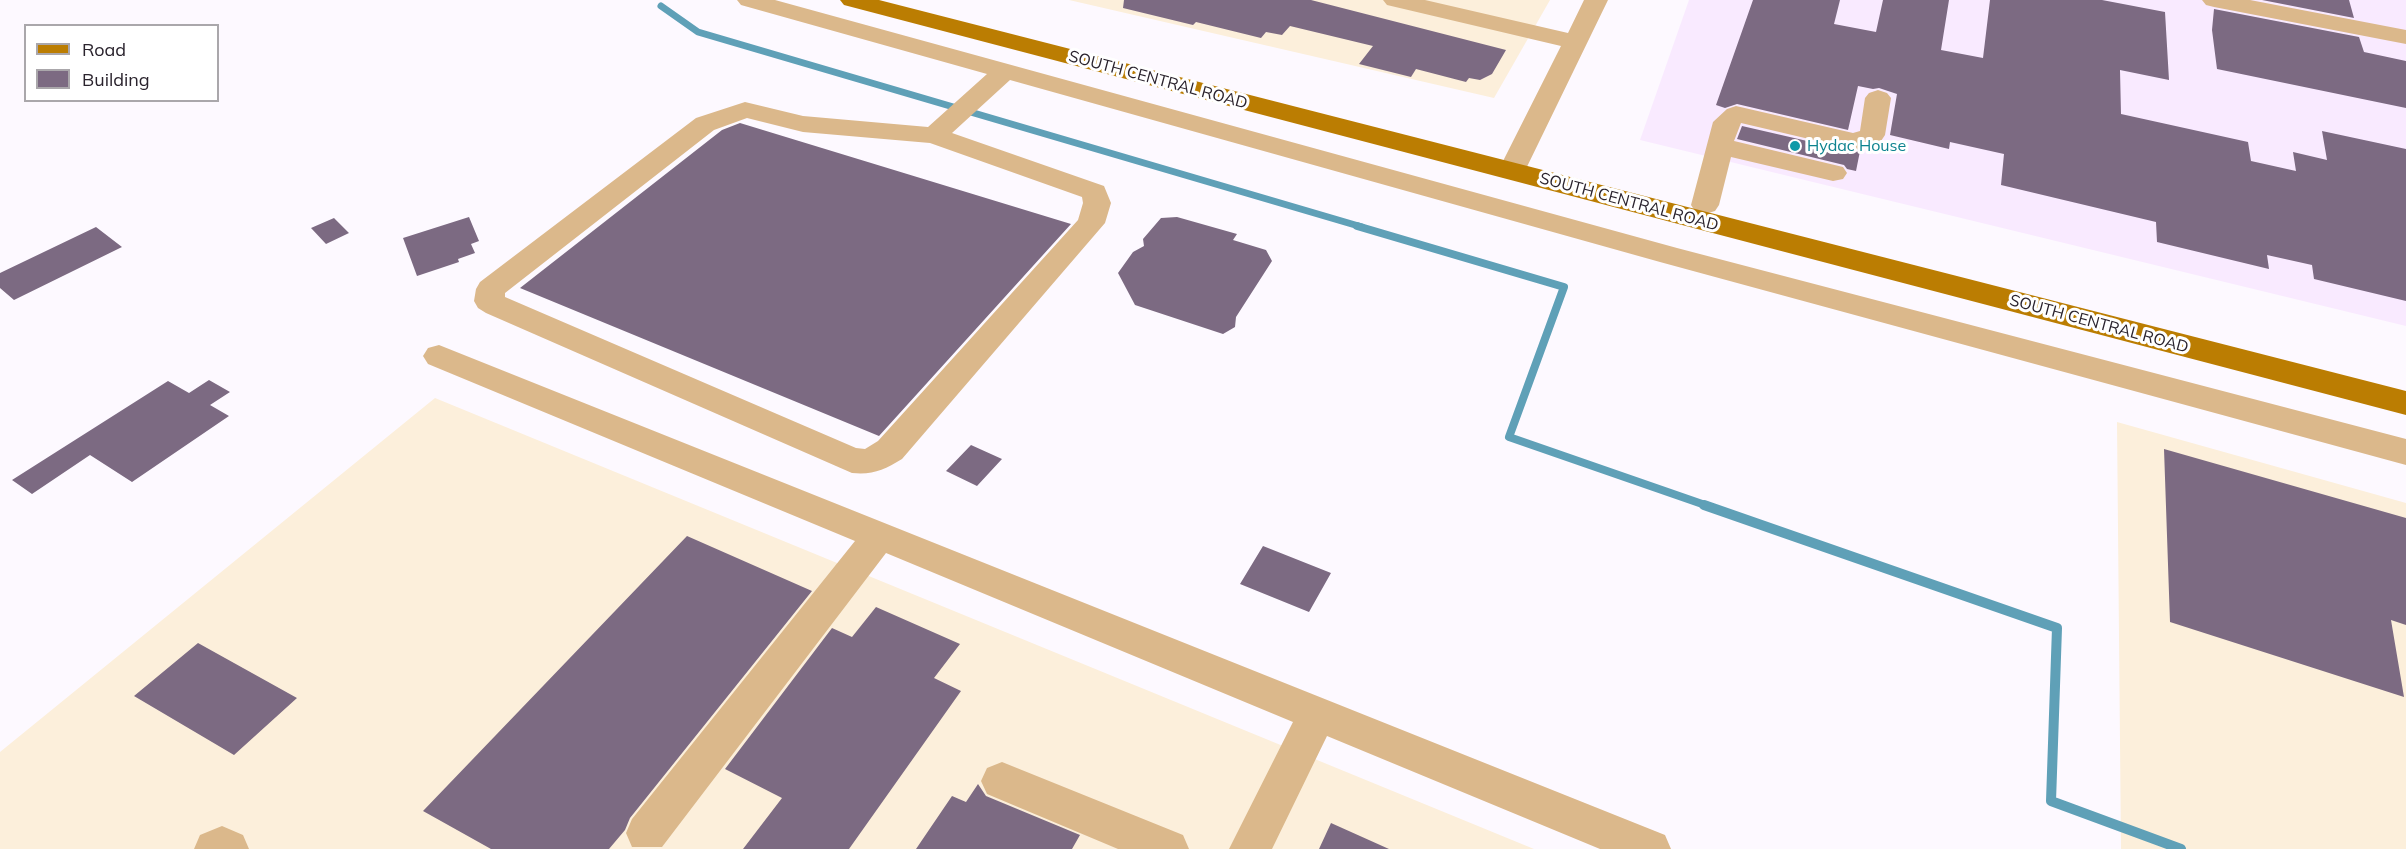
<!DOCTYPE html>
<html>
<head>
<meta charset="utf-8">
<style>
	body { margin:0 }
	#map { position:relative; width:2406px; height:849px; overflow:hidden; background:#fdf9ff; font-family:Mulish,sans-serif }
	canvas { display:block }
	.legend { position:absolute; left:24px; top:24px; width:195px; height:78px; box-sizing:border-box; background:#fff; border:2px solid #aaa7ab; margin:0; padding:8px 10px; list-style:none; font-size:18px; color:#2a232d }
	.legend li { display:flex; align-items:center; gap:12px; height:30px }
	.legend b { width:30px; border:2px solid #aaa7ab }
</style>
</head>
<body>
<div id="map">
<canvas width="2406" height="849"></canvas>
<ul class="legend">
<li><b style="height:8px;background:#bb7d02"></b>Road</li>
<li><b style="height:16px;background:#7c6a82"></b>Building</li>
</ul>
</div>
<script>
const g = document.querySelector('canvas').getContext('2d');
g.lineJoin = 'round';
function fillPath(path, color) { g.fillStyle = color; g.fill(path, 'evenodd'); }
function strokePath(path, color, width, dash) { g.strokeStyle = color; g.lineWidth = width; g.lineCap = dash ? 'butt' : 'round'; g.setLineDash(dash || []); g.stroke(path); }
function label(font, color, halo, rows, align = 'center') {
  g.font = font + ' Mulish,sans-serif'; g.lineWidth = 6; g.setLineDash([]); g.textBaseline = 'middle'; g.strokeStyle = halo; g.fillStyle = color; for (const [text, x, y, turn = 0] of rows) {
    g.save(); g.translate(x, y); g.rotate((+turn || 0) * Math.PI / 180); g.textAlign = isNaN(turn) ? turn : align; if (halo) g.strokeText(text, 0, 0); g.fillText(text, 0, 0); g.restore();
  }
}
const commercial = new Path2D(`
	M 1069,0 L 1550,0 L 1494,98 Z
	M 435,398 L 1534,849 L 0,849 L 0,752 Z
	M 2117,422 L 2406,503 L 2406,849 L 2121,849 Z`);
const built = new Path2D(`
	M 1689,0 L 2406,0 L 2406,326 L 1640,140 Z`);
const streamFar2 = new Path2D(`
	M 661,6 L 698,32 L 1362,227`);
const streamFar1 = new Path2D(`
	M 1357,226 L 1564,287 L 1509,437 L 1708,506`);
const stream = new Path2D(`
	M 1704,505 L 2057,628 L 2051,801 L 2181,849`);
const building = new Path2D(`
	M 1124,0 L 1311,0 L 1506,50 L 1492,74 L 1480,80 L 1469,78 L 1466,82 L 1416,69 L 1411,77 L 1359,64 L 1373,46 L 1290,26 L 1282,35 L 1266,32 L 1261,38 L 1196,22 L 1193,25 L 1123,8 Z
	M 1753,0 L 1840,0 L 1834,24 L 1876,32 L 1883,0 L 1949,0 L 1941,50 L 1983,58 L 1990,0 L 2102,0 L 2165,12 L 2169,80 L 2120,70 L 2121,114 L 2248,142 L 2251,161 L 2296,171 L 2293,152 L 2327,160 L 2322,131 L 2406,149 L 2406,301 L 2314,279 L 2312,265 L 2267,255 L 2269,269 L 2157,242 L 2156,222 L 2001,185 L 2004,154 L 1950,142 L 1949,149 L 1890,135 L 1897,94 L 1879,88 L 1873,89 L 1858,86 L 1848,130 L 1737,104 L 1725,108 L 1716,105 Z
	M 2262,0 L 2349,0 L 2354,18 Z
	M 2214,9 L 2359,37 L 2364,52 L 2406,61 L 2406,108 L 2217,69 L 2212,30 Z
	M 740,123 L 1071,224 L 879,436 L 520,288 L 722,130 Z
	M 1742,126 L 1855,152 L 1860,151 L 1856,171 L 1847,169 L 1844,165 L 1737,139 Z
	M 469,217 L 479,241 L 471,244 L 475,253 L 458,259 L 459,262 L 417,276 L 403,238 Z
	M 1177,217 L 1237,234 L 1233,240 L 1266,250 L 1272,261 L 1236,317 L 1235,327 L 1223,334 L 1135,305 L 1118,273 L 1133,252 L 1144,246 L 1143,239 L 1161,218 Z
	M 334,218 L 349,233 L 326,244 L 311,228 Z
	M 96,227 L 122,247 L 14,300 L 0,288 L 0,273 Z
	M 209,380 L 230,392 L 210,405 L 229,416 L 132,482 L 90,455 L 32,494 L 12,480 L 168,381 L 189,393 Z
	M 971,445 L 1002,459 L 977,486 L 946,471 Z
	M 2164,449 L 2406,518 L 2406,625 L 2391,620 L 2404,697 L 2170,622 Z
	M 687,536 L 812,591 L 630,818 L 625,830 L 609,849 L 491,849 L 423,811 Z
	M 1263,546 L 1331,573 L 1309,612 L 1240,584 Z
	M 876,607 L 960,644 L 934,678 L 961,691 L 849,849 L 743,849 L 782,798 L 725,769 L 832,628 L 852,637 Z
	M 198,643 L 297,698 L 234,755 L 134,696 Z
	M 978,784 L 986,796 L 1080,835 L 1072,849 L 916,849 L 952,796 L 966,802 Z
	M 1331,823 L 1389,849 L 1319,849 Z`);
const minor = new Path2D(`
	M 737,0 L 775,0 L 1677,248 L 2406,439 L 2406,465 L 1660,262 L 1010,80 L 952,133 L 1104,186 L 1111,203 L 1105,223 L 902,459 C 884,470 873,475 852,473 L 486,313 L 478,308 L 474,301 L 476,289 L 480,282 L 696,118 L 745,102 L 803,116 L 928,127 L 987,74 L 741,5 ZM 747,118 L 803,132 L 930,143 L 1082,197 L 1083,203 L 1078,220 L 878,441 L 865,449 L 856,448 L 505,297 L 505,293 L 714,130 Z
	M 1383,0 L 1425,0 L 1568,33 L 1584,0 L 1608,0 L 1522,177 L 1512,179 L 1502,177 L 1498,171 L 1561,46 L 1387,5 Z
	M 2202,0 L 2250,0 L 2406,30 L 2406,44 L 2214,7 L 2206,5 Z
	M 1878,90 L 1887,93 L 1891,98 L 1885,135 L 1881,141 L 1856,150 L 1741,123 L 1734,141 L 1843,167 L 1847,173 L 1843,179 L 1833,181 L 1731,157 L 1719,205 L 1715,211 L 1705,214 L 1695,211 L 1691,205 L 1713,122 L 1727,109 L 1736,106 L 1853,133 L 1860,131 L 1865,98 L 1869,93 Z
	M 439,345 L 1665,835 L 1671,849 L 1600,849 L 1327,736 L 1272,849 L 1229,849 L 1293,722 L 886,553 L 662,847 L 632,847 L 626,833 L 632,819 L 855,541 L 428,364 L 423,356 L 428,348 Z
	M 1002,762 L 1183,835 L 1189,849 L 1118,849 L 987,794 L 981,781 L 987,768 Z
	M 222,826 L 243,835 L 249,849 L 194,849 L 200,835 Z`);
const major = new Path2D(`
	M 840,0 L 879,0 L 2406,391 L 2406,415 L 844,5 Z`);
const markers = [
	[1795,146,6,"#0f9aa8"]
];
const streetNames = [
	["SOUTH CENTRAL ROAD",1158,80,15],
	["SOUTH CENTRAL ROAD",1629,202,15],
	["SOUTH CENTRAL ROAD",2099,324,15]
];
const cultureNames = [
	["Hydac House",1807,146]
];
fillPath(commercial, '#fcefdb');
fillPath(built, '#f9eaff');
strokePath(streamFar2, '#5fa0b7', 7);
strokePath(streamFar1, '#5fa0b7', 8);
strokePath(stream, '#5fa0b7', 10);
fillPath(building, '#7c6a82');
fillPath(minor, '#dbb88b');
fillPath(major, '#bb7d02');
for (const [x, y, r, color] of markers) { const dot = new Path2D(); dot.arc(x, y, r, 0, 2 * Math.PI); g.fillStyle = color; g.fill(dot); strokePath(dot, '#fff', 2); }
label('16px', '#2a232d', '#fff', streetNames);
label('16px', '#0d838f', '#fff', cultureNames, 'left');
</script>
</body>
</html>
